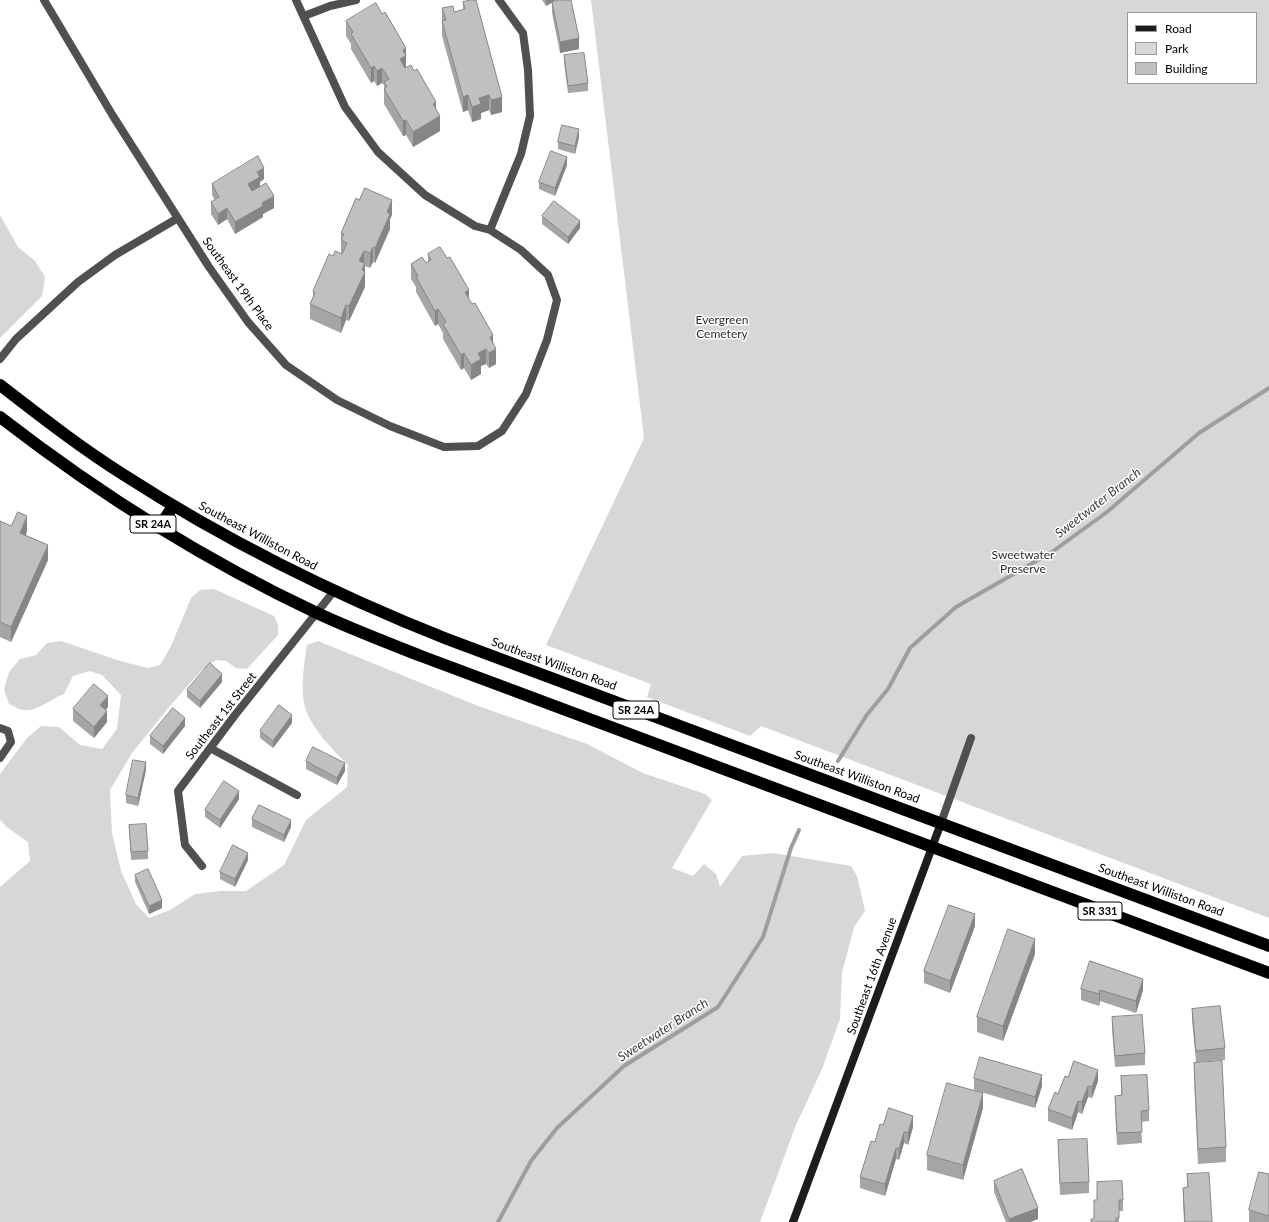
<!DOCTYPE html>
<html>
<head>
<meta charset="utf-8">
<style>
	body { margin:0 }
	#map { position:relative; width:1269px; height:1222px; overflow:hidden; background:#fff; font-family:Lato,sans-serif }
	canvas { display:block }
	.legend { position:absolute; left:1127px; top:12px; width:130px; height:72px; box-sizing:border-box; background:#fff; border:1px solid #999; margin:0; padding:5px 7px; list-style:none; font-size:12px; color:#000 }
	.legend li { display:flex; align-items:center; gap:8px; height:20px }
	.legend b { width:20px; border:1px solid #999 }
</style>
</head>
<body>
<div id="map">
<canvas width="1269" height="1222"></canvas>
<ul class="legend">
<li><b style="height:5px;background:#1d1d1d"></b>Road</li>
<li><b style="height:11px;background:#d7d7d7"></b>Park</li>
<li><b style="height:11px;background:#c0c0c0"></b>Building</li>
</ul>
</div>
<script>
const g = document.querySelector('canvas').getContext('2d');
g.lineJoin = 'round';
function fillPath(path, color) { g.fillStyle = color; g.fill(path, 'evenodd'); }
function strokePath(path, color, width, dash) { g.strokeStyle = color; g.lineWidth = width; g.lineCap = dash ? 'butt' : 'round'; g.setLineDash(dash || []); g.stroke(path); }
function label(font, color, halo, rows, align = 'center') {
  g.font = font + ' Lato,sans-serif'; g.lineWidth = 3; g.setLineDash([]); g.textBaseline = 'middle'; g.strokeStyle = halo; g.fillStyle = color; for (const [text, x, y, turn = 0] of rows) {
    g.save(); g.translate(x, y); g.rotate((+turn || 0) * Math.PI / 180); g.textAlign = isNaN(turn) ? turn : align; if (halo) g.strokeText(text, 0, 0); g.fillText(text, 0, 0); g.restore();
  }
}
const green = new Path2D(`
	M 591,0 L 1269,0 L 1269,918 L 761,726 L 750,736 L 647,697 L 651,684 L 546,645 L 644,438 ZM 1128,13 L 1256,13 L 1256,83 L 1128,83 Z
	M 0,215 L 18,247 L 35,261 L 45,277 L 42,296 L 0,338 Z
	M 214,589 L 274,616 L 278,625 L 278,635 L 247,669 L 236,668 L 226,661 L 216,660 L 200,672 L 169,707 L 132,753 L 110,790 L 112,833 L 121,871 L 136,904 L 149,918 L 170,910 L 195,894 L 221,891 L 246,891 L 284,865 L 306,820 L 347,787 L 348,765 C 333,750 308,725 304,703 C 301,685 304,664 307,645 L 318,641 L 478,706 L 587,744 L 643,773 L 705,794 L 712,800 L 672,868 L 693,876 L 704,864 L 716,874 L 720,887 L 742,856 L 773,853 L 851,866 L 857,876 L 865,911 L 854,927 L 842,973 L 840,1019 L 822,1069 L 796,1125 L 760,1222 L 0,1222 L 0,887 L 30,861 L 28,842 L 8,828 L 0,820 L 0,774 L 27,738 L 41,726 L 59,727 L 80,745 L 102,749 L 117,729 L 121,695 L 102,675 L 90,671 L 73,676 L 64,694 C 52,698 37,712 24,710 C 19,710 14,706 9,704 L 4,689 L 9,672 L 20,659 L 36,655 L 47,643 L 61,641 L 120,661 L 148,668 L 160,665 L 171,646 L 191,598 L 200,590 Z`);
const stream = new Path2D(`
	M 838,761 L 866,716 L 888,689 L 910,648 L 956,607 L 1052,552 L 1107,512 L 1199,433 L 1269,388
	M 498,1222 L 531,1161 L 557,1128 L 624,1066 L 718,1007 L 763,937 L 791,848 L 799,830`);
const street = new Path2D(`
	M 44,0 L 113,116 L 209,267 L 248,322 L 286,365 L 337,400 L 390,426 L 444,447 L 478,446 L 502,431 L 526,394 L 547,340 L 557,300 L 548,275 L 521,250 L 490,230 L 475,226 L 425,195 L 378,152 L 345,107 L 296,0
	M 304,16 L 330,6 L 356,0
	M 490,230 L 521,154 L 530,116 L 528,70 L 523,33 L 499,0
	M 0,359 L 16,339 L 78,282 L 115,255 L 178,218
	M 0,728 L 8,731 L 11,742 L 0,758
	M 210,748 L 297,795
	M 941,823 L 971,738
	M 202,866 L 185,845 L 178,791 L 235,715 L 334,591`);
const secondary = new Path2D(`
	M 793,1222 L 941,823`);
const highway = new Path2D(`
	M 0,385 C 40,416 81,448 124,475 C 228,542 333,594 447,639 L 1269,946
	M 0,417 C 98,493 204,560 317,613 C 351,629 386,642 421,656 L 1269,973
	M 159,528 L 173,506`);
const wall = new Path2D(`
	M 542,0 L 555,0 L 554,1 L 579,49 L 560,53 L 552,13 L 552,3 L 546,6 Z
	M 463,2 L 502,112 L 491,115 L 489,110 L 481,113 L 481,119 L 472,122 L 468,110 L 463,112 L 442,36 L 442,8 L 454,12 L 463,10 Z
	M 346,21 L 406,63 L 406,68 L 436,110 L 440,131 L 413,147 L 406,135 L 403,136 L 384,104 L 384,85 L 382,83 L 377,86 L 374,81 L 371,83 L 351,49 L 351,44 L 346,36 Z
	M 564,55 L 588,83 L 588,91 L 568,93 L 564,63 Z
	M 579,137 L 575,154 L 558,149 L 558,142 Z
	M 567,165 L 555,196 L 539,189 L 539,182 Z
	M 264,179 L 260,182 L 260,186 L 274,208 L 263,214 L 263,217 L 235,234 L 227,219 L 218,225 L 211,214 L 211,202 L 215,200 L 212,195 L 212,184 Z
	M 392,215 L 390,219 L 390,229 L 375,263 L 373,262 L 370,268 L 365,266 L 365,287 L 349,321 L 346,320 L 341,333 L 310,319 L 310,304 L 313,299 L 313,291 L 333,256 L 341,254 L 341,233 Z
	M 542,216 L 580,228 L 568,244 L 542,224 Z
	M 428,254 L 469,299 L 493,344 L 496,364 L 489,368 L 486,364 L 481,366 L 481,374 L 471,380 L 464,368 L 461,370 L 443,339 L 443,333 L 438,324 L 435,326 L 416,292 L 416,287 L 411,279 L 411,264 L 426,263 L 428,262 Z
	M 0,521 L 11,526 L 27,531 L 26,535 L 48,560 L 11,642 L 0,637 Z
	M 222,682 L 200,708 L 187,697 L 187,690 Z
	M 108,707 L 106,710 L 107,722 L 94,738 L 73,721 L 73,709 Z
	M 292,723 L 273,748 L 260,738 L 260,731 Z
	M 185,726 L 163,754 L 150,744 L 150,736 Z
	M 306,761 L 345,771 L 337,785 L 306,769 Z
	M 146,770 L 138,806 L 126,803 L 126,795 Z
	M 239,799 L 220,828 L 205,817 L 205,810 Z
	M 252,819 L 291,827 L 284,842 L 252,827 Z
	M 129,825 L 148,851 L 148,859 L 131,860 Z
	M 248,860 L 235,887 L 220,879 L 220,872 Z
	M 135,875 L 162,908 L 149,914 L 135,882 Z
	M 975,926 L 950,993 L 924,983 L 924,971 Z
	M 1035,954 L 1003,1041 L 977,1032 L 977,1017 Z
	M 1081,989 L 1143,990 L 1136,1013 L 1100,1001 L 1099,1006 L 1081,1000 Z
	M 1192,1009 L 1225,1048 L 1225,1060 L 1197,1062 L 1226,1147 L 1226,1162 L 1198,1164 L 1194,1078 L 1194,1063 L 1196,1062 L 1192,1020 Z
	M 1112,1017 L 1145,1053 L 1145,1065 L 1115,1067 L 1112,1029 Z
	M 1121,1076 L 1149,1110 L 1149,1121 L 1141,1122 L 1142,1143 L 1117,1145 L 1115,1107 L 1115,1096 L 1121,1095 Z
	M 1068,1077 L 1098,1081 L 1092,1098 L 1088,1097 L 1082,1114 L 1078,1112 L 1072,1130 L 1048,1121 L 1048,1109 Z
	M 974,1078 L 1042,1086 L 1035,1108 L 974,1090 Z
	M 983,1108 L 963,1180 L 927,1170 L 927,1155 Z
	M 883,1125 L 913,1127 L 908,1145 L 904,1143 L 899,1160 L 896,1159 L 885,1196 L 860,1188 L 860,1177 L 875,1142 Z
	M 1058,1140 L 1089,1182 L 1089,1193 L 1060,1195 Z
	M 1187,1174 L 1212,1222 L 1184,1222 L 1183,1203 L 1183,1188 L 1187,1188 Z
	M 1269,1174 L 1269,1222 L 1249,1222 L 1249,1210 Z
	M 994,1181 L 1038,1219 L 1030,1222 L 1006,1222 L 994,1192 Z
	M 1094,1200 L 1123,1200 L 1123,1211 L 1119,1211 L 1119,1222 L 1091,1222 L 1094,1219 Z`);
const shadedWall = new Path2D(`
	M 546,0 L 555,0 L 546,6 Z
	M 579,38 L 579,49 L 560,53 L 560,42 Z
	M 406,48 L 406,71 L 400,59 L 403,50 Z
	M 374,66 L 374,81 L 371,83 L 371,68 Z
	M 382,68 L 382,83 L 377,86 L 377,71 Z
	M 468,95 L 468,110 L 463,112 L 463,97 Z
	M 489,95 L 489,110 L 481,113 L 481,119 L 472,122 L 472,107 L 479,98 Z
	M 502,97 L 502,112 L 491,115 L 491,100 Z
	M 436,102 L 436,117 L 433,104 Z
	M 440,116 L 440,131 L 413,147 L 413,132 Z
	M 406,120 L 406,135 L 403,136 L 403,121 Z
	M 579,129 L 579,137 L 575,154 L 575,146 Z
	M 567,157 L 567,165 L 555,196 L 555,188 Z
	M 264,168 L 264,179 L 260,182 L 260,188 L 248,195 L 248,184 L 257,172 Z
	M 274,196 L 274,208 L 263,214 L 263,217 L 235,234 L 235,222 L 262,203 Z
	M 392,200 L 392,215 L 390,219 L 390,229 L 375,263 L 375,248 L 387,212 Z
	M 227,208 L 227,219 L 218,225 L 218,214 Z
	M 580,221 L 580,228 L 568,244 L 568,237 Z
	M 373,247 L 373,262 L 370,268 L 370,253 Z
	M 364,251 L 364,266 L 359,261 Z
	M 365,263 L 365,287 L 349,321 L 349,306 Z
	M 469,290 L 469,305 L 465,292 Z
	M 346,305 L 346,320 L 341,333 L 341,318 Z
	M 438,309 L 438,324 L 435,326 L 435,311 Z
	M 493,335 L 493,350 L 490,337 Z
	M 486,349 L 486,364 L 481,366 L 481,374 L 471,380 L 471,365 L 478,353 Z
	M 496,349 L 496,364 L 489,368 L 489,353 Z
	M 464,353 L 464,368 L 461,370 L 461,355 Z
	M 27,516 L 27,531 L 20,548 L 20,533 Z
	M 48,545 L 48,560 L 11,642 L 11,627 Z
	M 222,674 L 222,682 L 200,708 L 200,701 Z
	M 108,696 L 108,707 L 100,716 L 100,705 Z
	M 107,711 L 107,722 L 94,738 L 94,727 Z
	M 292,715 L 292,723 L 273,748 L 273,741 Z
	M 185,718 L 185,726 L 163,754 L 163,746 Z
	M 146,762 L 146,770 L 138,806 L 138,798 Z
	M 345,763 L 345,771 L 337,785 L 337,778 Z
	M 239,791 L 239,799 L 220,828 L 220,820 Z
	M 291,820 L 291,827 L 284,842 L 284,835 Z
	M 248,853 L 248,860 L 235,887 L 235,879 Z
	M 162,900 L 162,908 L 149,914 L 149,906 Z
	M 975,914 L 975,926 L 950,993 L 950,981 Z
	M 1035,939 L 1035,954 L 1003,1041 L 1003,1026 Z
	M 1143,979 L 1143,990 L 1136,1013 L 1136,1001 Z
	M 1100,990 L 1100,1001 L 1099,1006 L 1099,994 Z
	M 1098,1070 L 1098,1081 L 1092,1098 L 1092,1087 Z
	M 1042,1075 L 1042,1086 L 1035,1108 L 1035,1097 Z
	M 1088,1086 L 1088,1097 L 1082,1114 L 1082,1102 Z
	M 983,1093 L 983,1108 L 963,1180 L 963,1165 Z
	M 1078,1101 L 1078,1112 L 1072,1130 L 1072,1118 Z
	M 913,1116 L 913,1127 L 908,1145 L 908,1133 Z
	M 904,1132 L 904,1143 L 899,1160 L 899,1149 Z
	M 896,1148 L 896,1159 L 885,1196 L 885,1184 Z
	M 1038,1208 L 1038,1219 L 1030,1222 L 1009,1222 L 1009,1219 Z`);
const building = new Path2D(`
	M 471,0 L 476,0 L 502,97 L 491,100 L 489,95 L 479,98 L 481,104 L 472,107 L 468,95 L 463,97 L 442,21 L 446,20 L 442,8 L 453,6 L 454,12 L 465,9 L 463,2 Z
	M 560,0 L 571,0 L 579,38 L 560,42 L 552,2 Z
	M 376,3 L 382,14 L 385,12 L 406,48 L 403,50 L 406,56 L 400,59 L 405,68 L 411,65 L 414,71 L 417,69 L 436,102 L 433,104 L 440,116 L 413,132 L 406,120 L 403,121 L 384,89 L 387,87 L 384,82 L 389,79 L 382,68 L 377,71 L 374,66 L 371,68 L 351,34 L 353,32 L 346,21 Z
	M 584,53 L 588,83 L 568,86 L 564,55 Z
	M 562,125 L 579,129 L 575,146 L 558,142 Z
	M 551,151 L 567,157 L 555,188 L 539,182 Z
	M 258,156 L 264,168 L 257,172 L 260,177 L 248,184 L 252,191 L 266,183 L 274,196 L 262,203 L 263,206 L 235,222 L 227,208 L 218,214 L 211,202 L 219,197 L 212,184 Z
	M 365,188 L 392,200 L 387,212 L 390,214 L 375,248 L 373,247 L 370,253 L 364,251 L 359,261 L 365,263 L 362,270 L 365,272 L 349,306 L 346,305 L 341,318 L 310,304 L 315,293 L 313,291 L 329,254 L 333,256 L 335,251 L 342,254 L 347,243 L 341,240 L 344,234 L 341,233 L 356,198 L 359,200 Z
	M 554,201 L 580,221 L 568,237 L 542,216 Z
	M 440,247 L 447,258 L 450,257 L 469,290 L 465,292 L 472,304 L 475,303 L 493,335 L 490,337 L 496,349 L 489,353 L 486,349 L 478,353 L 481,359 L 471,365 L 464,353 L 461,355 L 443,324 L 446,322 L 438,309 L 435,311 L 416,277 L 418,276 L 411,264 L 422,257 L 426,263 L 431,260 L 428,254 Z
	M 18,512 L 27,516 L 20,533 L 48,545 L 11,627 L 0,622 L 0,521 L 11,526 Z
	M 210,663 L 222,674 L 200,701 L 187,690 Z
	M 94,684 L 108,696 L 100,705 L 107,711 L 94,727 L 73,709 Z
	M 279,705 L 292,715 L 273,741 L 260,731 Z
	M 173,708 L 185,718 L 163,746 L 150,736 Z
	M 313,747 L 345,763 L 337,778 L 306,761 Z
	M 133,760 L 146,762 L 138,798 L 126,795 Z
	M 224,781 L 239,791 L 220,820 L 205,810 Z
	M 259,805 L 291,820 L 284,835 L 252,819 Z
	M 146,824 L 148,851 L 131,852 L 129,825 Z
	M 233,845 L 248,853 L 235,879 L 220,872 Z
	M 148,869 L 162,900 L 149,906 L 135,875 Z
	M 949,905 L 975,914 L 950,981 L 924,971 Z
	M 1008,929 L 1035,939 L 1003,1026 L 977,1017 Z
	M 1090,961 L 1143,979 L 1136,1001 L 1100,990 L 1099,994 L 1081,989 Z
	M 1220,1006 L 1225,1048 L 1196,1051 L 1192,1009 Z
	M 1142,1015 L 1145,1053 L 1115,1056 L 1112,1017 Z
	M 980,1057 L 1042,1075 L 1035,1097 L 974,1078 Z
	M 1074,1061 L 1098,1070 L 1092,1087 L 1088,1086 L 1082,1102 L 1078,1101 L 1072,1118 L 1048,1109 L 1055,1092 L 1058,1094 L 1065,1076 L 1068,1077 Z
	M 1222,1061 L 1226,1147 L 1198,1149 L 1194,1063 Z
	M 1147,1075 L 1149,1110 L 1141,1111 L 1142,1132 L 1117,1133 L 1115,1096 L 1122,1095 L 1121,1076 Z
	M 947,1083 L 983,1093 L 963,1165 L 927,1155 Z
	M 889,1108 L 913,1116 L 908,1133 L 904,1132 L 899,1149 L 896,1148 L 885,1184 L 860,1177 L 871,1141 L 875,1142 L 880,1124 L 883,1125 Z
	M 1087,1139 L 1089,1182 L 1060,1183 L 1058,1140 Z
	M 1022,1169 L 1038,1208 L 1009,1219 L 994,1181 Z
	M 1259,1172 L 1269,1174 L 1269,1216 L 1249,1210 Z
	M 1209,1173 L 1212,1222 L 1185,1222 L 1183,1188 L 1188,1187 L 1187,1174 Z
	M 1122,1181 L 1123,1200 L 1119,1200 L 1119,1218 L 1116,1218 L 1116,1222 L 1091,1222 L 1091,1219 L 1094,1219 L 1094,1200 L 1097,1200 L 1097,1182 Z`);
const shields = [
	[153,524,46],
	[636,710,46],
	[1100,911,44]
];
const shieldNames = [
	["SR 24A",153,524],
	["SR 24A",636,710],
	["SR 331",1100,911]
];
const streetNames = [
	["Southeast 19th Place",238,284,54],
	["Southeast Williston Road",258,536,28],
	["Southeast Williston Road",554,664,20],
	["Southeast 1st Street",221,716,-52],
	["Southeast Williston Road",857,777,20],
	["Southeast Williston Road",1161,890,20],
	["Southeast 16th Avenue",872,976,-70]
];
const parkNames = [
	["Evergreen",722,320],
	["Cemetery",722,334],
	["Sweetwater",1023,555],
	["Preserve",1023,569]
];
const waterNames = [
	["Sweetwater Branch",1098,503,-38],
	["Sweetwater Branch",663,1030,-33]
];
fillPath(green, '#d7d7d7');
strokePath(stream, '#9e9e9e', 4);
strokePath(street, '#505050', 8);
strokePath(secondary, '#1d1d1d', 8);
strokePath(highway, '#000', 12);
fillPath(wall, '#a5a5a5');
fillPath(shadedWall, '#868686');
fillPath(building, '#c0c0c0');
strokePath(building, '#868686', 1);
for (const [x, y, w] of shields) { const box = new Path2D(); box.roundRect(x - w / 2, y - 9, w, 18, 3); g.fillStyle = '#fff'; g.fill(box); strokePath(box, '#000', 1); }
label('bold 11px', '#000', null, shieldNames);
label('12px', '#000', '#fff', streetNames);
label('12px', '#2e2e2e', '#fff', parkNames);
label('italic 13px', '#3f3f3f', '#fff', waterNames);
</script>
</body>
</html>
